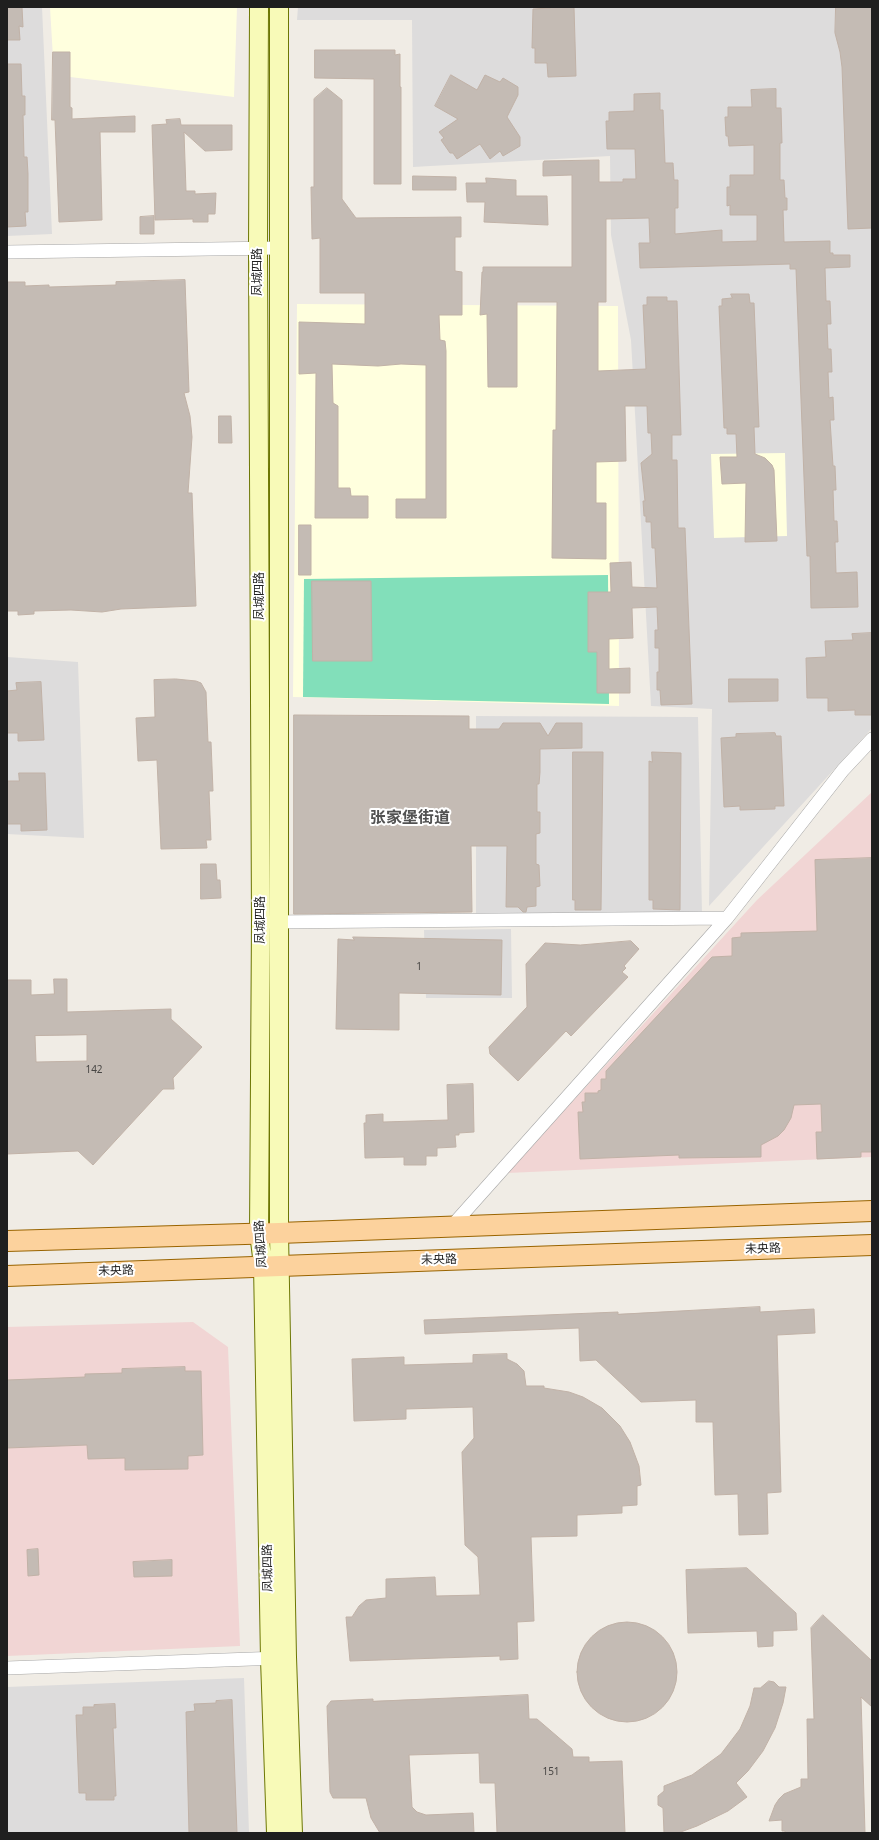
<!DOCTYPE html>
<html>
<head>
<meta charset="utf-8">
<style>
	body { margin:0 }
	#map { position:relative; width:879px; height:1840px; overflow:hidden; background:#f0ece5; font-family:"Noto Sans",sans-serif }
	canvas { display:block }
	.frame { position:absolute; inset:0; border:8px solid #1f1f1f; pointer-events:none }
</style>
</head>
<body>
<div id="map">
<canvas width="879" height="1840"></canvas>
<div class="frame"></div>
</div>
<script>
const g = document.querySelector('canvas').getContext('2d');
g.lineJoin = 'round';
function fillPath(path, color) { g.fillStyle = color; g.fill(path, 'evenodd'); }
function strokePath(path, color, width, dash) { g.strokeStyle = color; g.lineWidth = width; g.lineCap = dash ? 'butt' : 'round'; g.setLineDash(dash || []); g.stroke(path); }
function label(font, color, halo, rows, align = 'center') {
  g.font = font + ' "Noto Sans","Noto Sans SC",sans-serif'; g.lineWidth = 4; g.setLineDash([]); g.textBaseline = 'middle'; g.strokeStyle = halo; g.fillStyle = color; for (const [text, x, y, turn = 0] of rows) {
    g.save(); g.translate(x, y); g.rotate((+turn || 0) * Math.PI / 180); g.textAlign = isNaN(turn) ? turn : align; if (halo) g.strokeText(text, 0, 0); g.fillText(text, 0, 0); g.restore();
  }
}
const residential = new Path2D(`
	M 7,7 L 42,7 L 52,234 L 7,236 Z
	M 298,7 L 872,7 L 872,728 L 709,906 L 712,709 L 651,706 L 631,340 L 611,235 L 610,156 L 413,167 L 412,20 L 297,20 Z
	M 7,657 L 78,662 L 84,838 L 7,834 Z
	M 476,716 L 698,717 L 702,914 L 476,916 Z
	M 511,929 L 512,998 L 426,998 L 424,930 Z
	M 244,1678 L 249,1833 L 7,1833 L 7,1687 Z`);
const commercial = new Path2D(`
	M 872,792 L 872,1157 L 507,1173 L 757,900 Z
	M 193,1322 L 228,1347 L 240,1646 L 7,1656 L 7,1327 Z`);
const education = new Path2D(`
	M 50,7 L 237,7 L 234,97 L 54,75 Z
	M 297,304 L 618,306 L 619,706 L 293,697 Z
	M 785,453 L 787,536 L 714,538 L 711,454 Z`);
const pitch = new Path2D(`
	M 608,575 L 609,704 L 303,697 L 304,579 Z`);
const building = new Path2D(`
	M 7,7 L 22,7 L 23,27 L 19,26 L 20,40 L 7,40 Z
	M 550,7 L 574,7 L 576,76 L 548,77 L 547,63 L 535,63 L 535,48 L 532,48 L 533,9 L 550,8 Z
	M 836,7 L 872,7 L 872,228 L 848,229 L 842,67 L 840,52 L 835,33 Z
	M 315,50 L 395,50 L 395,55 L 400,54 L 400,87 L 401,87 L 401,184 L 374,184 L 374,79 L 315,78 Z
	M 53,52 L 70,52 L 70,107 L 72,108 L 72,119 L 135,116 L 135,132 L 100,132 L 102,220 L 59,222 L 55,120 L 52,120 Z
	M 7,64 L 21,64 L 22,96 L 25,96 L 25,115 L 23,115 L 24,157 L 27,157 L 28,174 L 28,212 L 25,212 L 26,226 L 7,227 Z
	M 451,75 L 477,90 L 485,75 L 500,82 L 503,78 L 518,87 L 518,95 L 507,117 L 520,137 L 520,146 L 503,156 L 500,151 L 490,159 L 480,144 L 457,159 L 453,153 L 450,153 L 441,140 L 444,138 L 439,132 L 458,119 L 435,106 Z
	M 327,88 L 342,100 L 342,199 L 356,218 L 461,217 L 461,237 L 455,237 L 455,271 L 462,272 L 462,315 L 439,315 L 440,340 L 445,341 L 446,351 L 446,518 L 396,518 L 396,499 L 426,499 L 426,365 L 401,364 L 378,366 L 332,364 L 333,403 L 338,406 L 338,488 L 350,488 L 351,496 L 368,496 L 368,518 L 315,518 L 316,373 L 299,374 L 299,322 L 365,324 L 365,293 L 320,293 L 320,238 L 312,239 L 311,187 L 314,187 L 314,99 Z
	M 776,89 L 776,108 L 781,108 L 782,143 L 780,143 L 780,180 L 784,180 L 785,198 L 787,198 L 787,210 L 783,210 L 784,242 L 830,241 L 830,253 L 833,253 L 833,255 L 850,255 L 850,267 L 825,268 L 826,301 L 830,301 L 831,324 L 827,324 L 828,349 L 831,349 L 832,372 L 828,372 L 829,398 L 833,397 L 834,420 L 830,420 L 833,466 L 835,466 L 836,490 L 833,490 L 834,521 L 837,521 L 838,542 L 835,542 L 836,573 L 857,572 L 858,607 L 811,608 L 810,556 L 807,556 L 796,269 L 790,269 L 790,264 L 640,268 L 639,243 L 650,243 L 649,218 L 606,219 L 606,302 L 598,302 L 598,371 L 646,369 L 643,305 L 647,305 L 647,297 L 667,297 L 667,301 L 677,301 L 681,435 L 672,435 L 672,460 L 677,460 L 678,528 L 685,528 L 692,704 L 661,705 L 660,690 L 657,690 L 657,672 L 659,672 L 659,648 L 655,648 L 655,630 L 658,630 L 657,607 L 632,608 L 633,638 L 609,639 L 609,669 L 630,668 L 630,693 L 597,693 L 597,652 L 588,652 L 588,592 L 611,592 L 610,563 L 631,562 L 632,587 L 657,588 L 655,548 L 652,548 L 651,522 L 646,522 L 646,516 L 644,516 L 643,501 L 645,501 L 641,463 L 652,454 L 651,433 L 648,433 L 647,406 L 625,406 L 626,461 L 596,462 L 596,503 L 606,503 L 606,559 L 552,558 L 553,430 L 556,430 L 557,302 L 517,302 L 517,387 L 488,387 L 487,314 L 480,315 L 482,272 L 483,272 L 483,267 L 572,267 L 572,175 L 543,176 L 543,163 L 544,161 L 599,160 L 599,182 L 623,182 L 623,179 L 636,179 L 635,149 L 607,149 L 606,121 L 609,121 L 609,112 L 634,111 L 634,94 L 660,93 L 660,110 L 663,110 L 665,163 L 673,163 L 674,180 L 678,180 L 678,208 L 675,208 L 675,234 L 722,230 L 722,242 L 757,241 L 757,215 L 730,215 L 730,205 L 727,206 L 727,187 L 730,187 L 730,175 L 754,175 L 754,145 L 729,146 L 728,136 L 726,136 L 725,117 L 728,117 L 728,107 L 752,107 L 751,90 Z
	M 180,119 L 181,125 L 232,125 L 232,150 L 205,151 L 184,132 L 186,191 L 195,191 L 195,194 L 216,193 L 215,214 L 208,214 L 208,222 L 193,222 L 193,219 L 155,220 L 152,125 L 167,124 L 166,120 Z
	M 413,176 L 456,177 L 456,190 L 413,190 Z
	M 486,178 L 516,180 L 516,196 L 547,196 L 548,225 L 484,222 L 485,202 L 467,202 L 466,183 L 486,183 Z
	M 154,216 L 154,234 L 140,234 L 140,217 Z
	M 185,280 L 189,392 L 184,393 L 190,416 L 192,437 L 188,493 L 192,493 L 196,606 L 121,609 L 102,612 L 71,610 L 34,611 L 34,614 L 18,615 L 18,611 L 7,611 L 7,282 L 25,282 L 25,286 L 49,285 L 49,287 L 116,285 L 116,282 Z
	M 731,294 L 749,294 L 750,303 L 754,303 L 759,427 L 754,427 L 755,454 L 765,458 L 772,465 L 774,470 L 777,541 L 745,542 L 746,483 L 722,484 L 720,457 L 737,457 L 736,434 L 727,434 L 727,428 L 724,428 L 719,306 L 722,306 L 722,299 L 732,298 Z
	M 219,416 L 231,416 L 232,443 L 219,443 Z
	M 299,525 L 311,525 L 311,575 L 299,575 Z
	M 312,581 L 371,581 L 372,661 L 313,661 Z
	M 872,633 L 872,715 L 855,715 L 855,710 L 828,711 L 828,698 L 807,698 L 806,658 L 826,657 L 825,641 L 853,640 L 852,634 Z
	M 176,679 L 196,681 L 201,683 L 206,692 L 208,742 L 211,742 L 213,791 L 209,791 L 211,840 L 206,840 L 207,848 L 161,849 L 157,760 L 138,761 L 136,718 L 155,717 L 154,680 Z
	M 729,679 L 778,679 L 778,701 L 729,702 Z
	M 41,682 L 44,740 L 18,741 L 18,733 L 7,733 L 7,691 L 17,690 L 16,683 Z
	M 294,715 L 469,716 L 469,729 L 499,729 L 503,723 L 540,723 L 548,736 L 556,723 L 582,723 L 582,748 L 540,749 L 540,772 L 539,784 L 537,784 L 537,812 L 540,812 L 540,833 L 536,834 L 536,864 L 539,865 L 540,886 L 536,887 L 536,906 L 527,907 L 526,912 L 523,912 L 518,907 L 506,907 L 507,846 L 471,846 L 472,912 L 294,914 Z
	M 775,733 L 776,736 L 781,736 L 784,806 L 775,806 L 775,809 L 740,810 L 740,806 L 724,807 L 721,738 L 736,737 L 736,734 Z
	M 573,752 L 603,752 L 601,910 L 575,910 L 575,900 L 573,900 Z
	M 652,752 L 681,753 L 680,910 L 653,909 L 653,900 L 649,900 L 649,761 L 652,762 Z
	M 19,773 L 45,773 L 47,830 L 21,831 L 21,824 L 7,824 L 7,781 L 19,781 Z
	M 872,858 L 872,1152 L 861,1152 L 861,1157 L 817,1159 L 816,1132 L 822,1132 L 821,1104 L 794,1105 L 791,1118 L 784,1130 L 778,1136 L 761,1145 L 761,1157 L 679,1158 L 679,1155 L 580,1159 L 578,1112 L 583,1112 L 582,1102 L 585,1102 L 585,1093 L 598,1093 L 598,1091 L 601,1090 L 601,1079 L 606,1079 L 606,1071 L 712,957 L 732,956 L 732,938 L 741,937 L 741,933 L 817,931 L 815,860 Z
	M 201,864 L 216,864 L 217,880 L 220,880 L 221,898 L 201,899 Z
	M 353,937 L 502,940 L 501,995 L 399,993 L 399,1030 L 336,1029 L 338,939 L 354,940 Z
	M 631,941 L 639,949 L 624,966 L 626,968 L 622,972 L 628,977 L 571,1036 L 566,1031 L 518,1081 L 490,1054 L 489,1047 L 527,1007 L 526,964 L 545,943 L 580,945 Z
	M 54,979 L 67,979 L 67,1012 L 171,1009 L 171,1019 L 202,1047 L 173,1078 L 174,1089 L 163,1089 L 93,1165 L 78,1151 L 7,1154 L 7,980 L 31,980 L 31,995 L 54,994 ZM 87,1035 L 87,1061 L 36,1062 L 35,1036 Z
	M 473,1084 L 474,1132 L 459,1133 L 459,1135 L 455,1135 L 456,1147 L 437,1148 L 437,1156 L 426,1156 L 426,1165 L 404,1165 L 404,1157 L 365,1158 L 364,1123 L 366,1123 L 366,1115 L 383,1114 L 383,1122 L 448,1120 L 447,1085 Z
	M 760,1307 L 760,1312 L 814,1309 L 815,1333 L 777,1335 L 781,1492 L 767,1493 L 768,1534 L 739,1535 L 738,1494 L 715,1495 L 713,1422 L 696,1422 L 696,1400 L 641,1402 L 596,1360 L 580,1361 L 579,1328 L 425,1334 L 424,1320 L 618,1312 L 618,1314 Z
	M 507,1354 L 507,1359 L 517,1364 L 524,1371 L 526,1386 L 544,1386 L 544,1388 L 569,1392 L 583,1397 L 602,1408 L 620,1426 L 630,1442 L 639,1466 L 641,1485 L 637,1486 L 637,1505 L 622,1506 L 622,1513 L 577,1515 L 577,1536 L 531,1537 L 534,1621 L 517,1622 L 518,1659 L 500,1660 L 500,1656 L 350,1661 L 346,1617 L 352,1617 L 359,1606 L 366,1600 L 386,1598 L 386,1579 L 435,1577 L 436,1596 L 480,1595 L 478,1557 L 465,1545 L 462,1452 L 474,1438 L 473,1407 L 406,1409 L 406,1419 L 354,1421 L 352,1359 L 404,1357 L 404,1365 L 473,1363 L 473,1355 Z
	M 185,1367 L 185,1371 L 201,1371 L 203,1455 L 188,1456 L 188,1469 L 125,1470 L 125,1458 L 88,1459 L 87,1445 L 7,1448 L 7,1380 L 85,1377 L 85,1374 L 122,1373 L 122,1369 Z
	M 38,1549 L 39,1575 L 28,1576 L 27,1550 Z
	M 172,1560 L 172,1576 L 134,1577 L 133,1562 Z
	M 747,1568 L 796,1613 L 797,1630 L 773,1631 L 773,1646 L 758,1647 L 757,1631 L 688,1633 L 686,1570 Z
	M 823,1615 L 872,1661 L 872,1707 L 861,1697 L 865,1833 L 785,1833 L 785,1831 L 782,1831 L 782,1820 L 769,1821 L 775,1805 L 779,1799 L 784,1794 L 801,1787 L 801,1779 L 808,1779 L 807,1719 L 814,1719 L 811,1628 Z
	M577 1672a50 50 0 1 1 100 0a50 50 0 1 1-100 0Z
	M 769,1681 L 774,1682 L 779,1687 L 786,1687 L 783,1703 L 775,1728 L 763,1751 L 748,1771 L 736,1783 L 747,1797 L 728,1811 L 697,1826 L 678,1833 L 664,1833 L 663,1808 L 658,1805 L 658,1796 L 664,1791 L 664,1786 L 692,1775 L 721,1754 L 740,1729 L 750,1706 L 754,1688 L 760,1688 Z
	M 528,1695 L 529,1719 L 537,1719 L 572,1749 L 573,1757 L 589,1757 L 589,1762 L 622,1761 L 625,1833 L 497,1833 L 495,1783 L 480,1783 L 479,1753 L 409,1755 L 412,1807 L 417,1812 L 426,1815 L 473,1813 L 474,1833 L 380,1833 L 371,1818 L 366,1798 L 333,1798 L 330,1792 L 327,1706 L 331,1701 L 373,1699 L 373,1701 Z
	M 232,1700 L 237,1833 L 189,1833 L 186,1712 L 195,1711 L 194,1704 L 216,1703 L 216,1701 Z
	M 115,1704 L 116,1728 L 113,1728 L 116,1796 L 114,1796 L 114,1800 L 86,1800 L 86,1793 L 79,1793 L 76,1715 L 83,1715 L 83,1707 L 94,1707 L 94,1705 Z`);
const street = new Path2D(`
	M 7,252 L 278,248
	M 271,922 L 727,918
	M 452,1226 L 727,918 L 843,770 L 872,739
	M 7,1668 L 279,1658`);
const secondary = new Path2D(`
	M 259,7 L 258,249 L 261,921 L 259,1233 L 263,1265 L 270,1659 L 276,1833
	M 279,7 L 279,1233 L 287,1657 L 293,1833`);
const primary = new Path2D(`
	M 7,1241 L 279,1233 L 872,1211
	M 7,1276 C 295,1264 584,1256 872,1245`);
const numberNames = [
	["1",419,967],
	["142",94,1070],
	["151",551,1772]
];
const streetNames = [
	["凤城四路",258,272,-90],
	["凤城四路",260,596,-90],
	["凤城四路",261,920,-90],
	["凤城四路",261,1244,-94],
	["未央路",763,1249,-2],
	["未央路",439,1260,-1],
	["未央路",116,1271,-2],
	["凤城四路",268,1568,-91]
];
const districtNames = [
	["张家堡街道",410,818]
];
fillPath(residential, '#dddcdc');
fillPath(commercial, '#f1d5d4');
fillPath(education, '#ffffde');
fillPath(pitch, '#82dfba');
fillPath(building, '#c4bbb4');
strokePath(building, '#c1b2a7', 1);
strokePath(street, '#a6a6a6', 14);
strokePath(secondary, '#6d7704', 20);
strokePath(primary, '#996400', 22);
strokePath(street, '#fff', 13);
strokePath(secondary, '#f8fab8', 18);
strokePath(primary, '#fcd29d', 20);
label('10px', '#484644', null, numberNames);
label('12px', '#1f1f1f', '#fff', streetNames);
label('bold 16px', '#525252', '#fff', districtNames);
</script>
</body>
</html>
